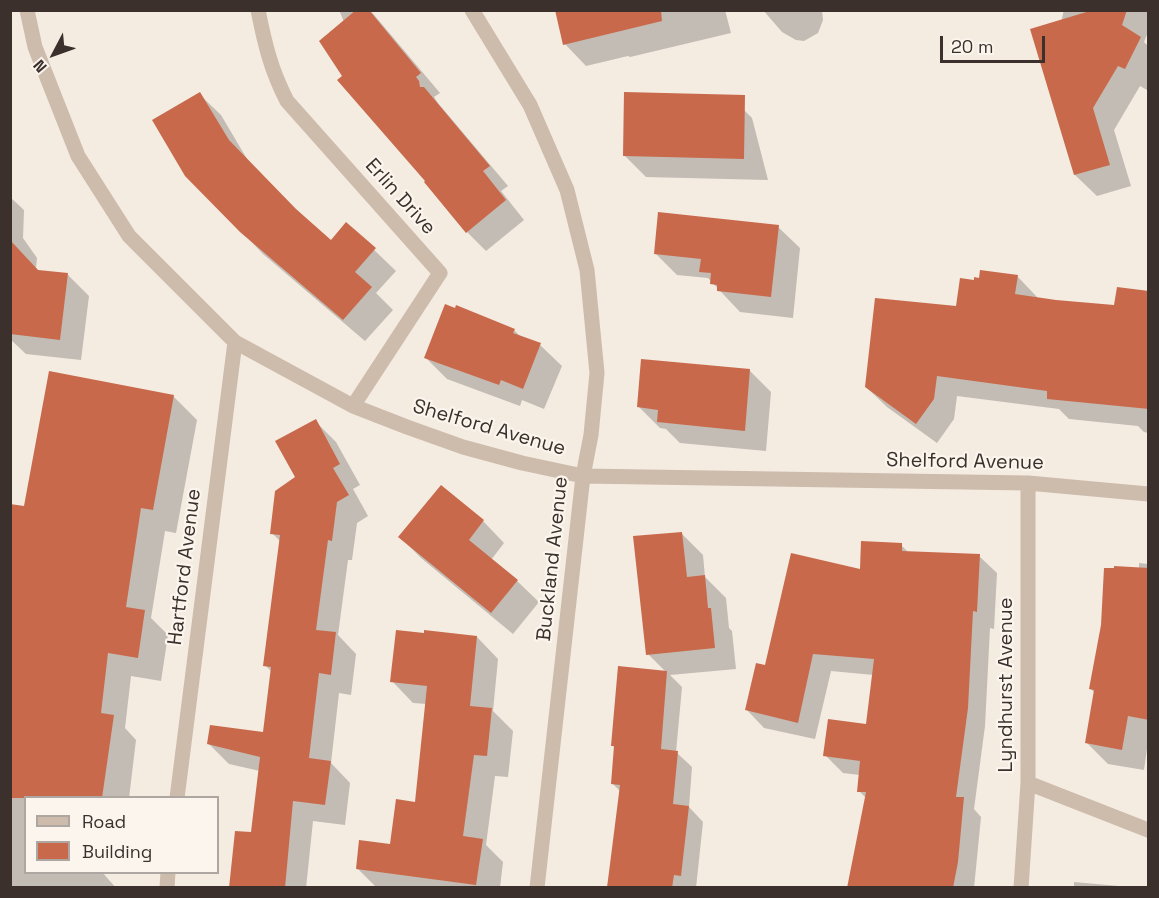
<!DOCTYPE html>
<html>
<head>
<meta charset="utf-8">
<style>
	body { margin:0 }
	#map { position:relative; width:1159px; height:898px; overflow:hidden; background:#f4ebe1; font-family:"Space Grotesk",sans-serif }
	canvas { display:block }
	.frame { position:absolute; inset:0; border:12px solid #3b302b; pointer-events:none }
	.legend { position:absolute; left:24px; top:796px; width:195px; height:78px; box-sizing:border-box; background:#fbf5ee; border:2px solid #aea6a0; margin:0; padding:8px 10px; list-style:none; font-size:18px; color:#3b302b }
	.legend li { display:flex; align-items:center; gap:12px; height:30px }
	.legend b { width:30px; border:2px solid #aea6a0 }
	.north { position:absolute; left:24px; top:24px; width:60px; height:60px; -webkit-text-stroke:4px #fbf5ee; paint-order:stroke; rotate:229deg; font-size:16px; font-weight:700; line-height:24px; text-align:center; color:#3b302b }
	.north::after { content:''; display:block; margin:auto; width:21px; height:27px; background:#3b302b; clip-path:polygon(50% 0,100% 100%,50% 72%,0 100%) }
	.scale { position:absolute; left:940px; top:36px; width:105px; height:27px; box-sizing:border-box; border:3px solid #3b302b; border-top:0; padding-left:8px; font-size:18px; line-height:21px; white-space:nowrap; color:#3b302b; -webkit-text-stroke:4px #fbf5ee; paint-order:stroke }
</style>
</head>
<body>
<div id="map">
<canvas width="1159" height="898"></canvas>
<div class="frame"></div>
<ul class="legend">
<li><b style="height:8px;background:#cdbbac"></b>Road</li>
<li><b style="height:16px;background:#c8694b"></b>Building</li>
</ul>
<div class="north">N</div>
<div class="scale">20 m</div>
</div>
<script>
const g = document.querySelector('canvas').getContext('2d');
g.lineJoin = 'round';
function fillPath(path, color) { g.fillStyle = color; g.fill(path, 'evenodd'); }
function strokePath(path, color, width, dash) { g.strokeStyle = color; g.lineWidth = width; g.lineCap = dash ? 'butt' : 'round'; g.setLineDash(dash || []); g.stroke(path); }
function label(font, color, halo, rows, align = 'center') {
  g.font = font + ' "Space Grotesk",sans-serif'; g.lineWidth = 4.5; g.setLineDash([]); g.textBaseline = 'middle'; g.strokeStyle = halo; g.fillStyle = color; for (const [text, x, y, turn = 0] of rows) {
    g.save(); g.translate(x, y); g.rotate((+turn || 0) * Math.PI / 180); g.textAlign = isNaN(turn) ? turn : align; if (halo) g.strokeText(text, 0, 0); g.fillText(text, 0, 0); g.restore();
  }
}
const shadow = new Path2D(`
	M 339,10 L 370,10 L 440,93 L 434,97 L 438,103 L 508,186 L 501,191 L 524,220 L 486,251 L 467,232 L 344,76 L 344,22 Z
	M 556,10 L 725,10 L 731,33 L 630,57 L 628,56 L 586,66 L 565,44 Z
	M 763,10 L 822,10 L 823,20 L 818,33 L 804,41 L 796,40 L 782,32 Z
	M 1064,10 L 1148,10 L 1148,32 L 1144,42 L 1148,46 L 1148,87 L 1147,90 L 1140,86 L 1114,130 L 1131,186 L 1097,196 L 1075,175 L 1061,22 Z
	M 199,94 L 221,115 L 250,164 L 300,214 L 331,242 L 347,224 L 396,271 L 376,293 L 393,310 L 365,341 L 263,254 L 241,231 Z
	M 730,96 L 752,118 L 768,180 L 646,177 L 624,155 Z
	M 10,197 L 24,210 L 23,238 L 37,258 L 36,268 L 40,272 L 68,275 L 89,296 L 81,360 L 26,354 L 10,339 Z
	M 778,227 L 800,248 L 793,318 L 740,312 L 708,278 L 677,275 L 655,253 Z
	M 1017,276 L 1037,297 L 1037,299 L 1116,307 L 1148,292 L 1148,433 L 1144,432 L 1138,426 L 1069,419 L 1059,409 L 957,396 L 954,419 L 937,443 L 887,407 L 866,387 L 957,308 L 975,282 Z
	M 514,330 L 521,337 L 540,345 L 562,366 L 544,409 L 522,400 L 520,406 L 447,379 L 425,357 Z
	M 750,371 L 771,392 L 766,451 L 680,443 L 666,429 L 660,428 L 639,407 Z
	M 173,396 L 197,420 L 176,533 L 165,531 L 151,618 L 168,635 L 161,681 L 131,676 L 125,728 L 136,740 L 129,798 L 26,798 L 26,872 L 102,872 L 116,888 L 10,888 L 10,506 L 25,508 Z
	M 315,421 L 336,442 L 360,485 L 353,489 L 368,516 L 357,523 L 352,560 L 348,560 L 338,635 L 356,654 L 351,695 L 339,693 L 331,763 L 350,783 L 345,825 L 313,821 L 306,888 L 230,888 L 252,834 L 260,771 L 229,764 L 209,744 L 264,734 L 272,672 L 265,665 L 281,542 L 272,533 L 297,478 Z
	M 483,521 L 504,543 L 491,560 L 517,581 L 539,602 L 513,634 L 421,558 L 400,537 Z
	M 681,533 L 703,555 L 705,577 L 726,598 L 729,628 L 732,631 L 736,669 L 670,675 L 682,687 L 676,752 L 692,767 L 689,807 L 703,822 L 696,888 L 607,888 L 621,792 L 612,783 L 615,748 L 612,745 L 666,672 L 648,654 Z
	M 901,545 L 909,553 L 979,556 L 997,573 L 994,629 L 990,628 L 985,726 L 974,809 L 981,817 L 974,888 L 848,888 L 866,798 L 859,791 L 860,775 L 843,773 L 825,755 L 867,725 L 874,675 L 831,671 L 815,739 L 764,728 L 747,710 L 767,667 L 861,571 Z
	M 1139,563 L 1148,564 L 1148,742 L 1144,770 L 1108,764 L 1086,742 L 1095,693 L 1090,688 L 1139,569 Z
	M 477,637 L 498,659 L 493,711 L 513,731 L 508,777 L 495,776 L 486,845 L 503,862 L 500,888 L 377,888 L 357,868 L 391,846 L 417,804 L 427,704 L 413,703 L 392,681 Z
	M 1074,882 L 1130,887 L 1131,888 L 1074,888 Z`);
const building = new Path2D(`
	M 356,10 L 369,10 L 421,73 L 416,77 L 419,81 L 420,87 L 424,87 L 490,166 L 483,171 L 506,200 L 466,233 L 424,182 L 425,181 L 337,80 L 342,76 L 319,41 Z
	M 555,10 L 661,10 L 662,21 L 563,45 Z
	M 1093,10 L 1127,10 L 1122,25 L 1141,37 L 1125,69 L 1118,66 L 1093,108 L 1110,165 L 1074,175 L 1030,29 Z
	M 200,92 L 229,140 L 296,209 L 331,240 L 346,222 L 376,248 L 355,272 L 372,287 L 343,320 L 240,232 L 185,176 L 152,120 Z
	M 624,92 L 745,95 L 744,159 L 623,156 Z
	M 658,212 L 779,225 L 771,297 L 717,291 L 717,285 L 710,284 L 711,273 L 699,272 L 701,259 L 654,254 Z
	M 10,240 L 38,270 L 68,273 L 60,340 L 10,334 Z
	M 980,270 L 1018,275 L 1015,294 L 1056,300 L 1114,305 L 1117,287 L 1149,291 L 1149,409 L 1047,399 L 1047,391 L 937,376 L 934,399 L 916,424 L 865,387 L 875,298 L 956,306 L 960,278 L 974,280 L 974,277 L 979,278 Z
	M 445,304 L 455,308 L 456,305 L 515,329 L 513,333 L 541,343 L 523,389 L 501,380 L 499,385 L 424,358 Z
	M 641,359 L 750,369 L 745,431 L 657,422 L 658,410 L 637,407 Z
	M 49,371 L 174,395 L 153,510 L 141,508 L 126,607 L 145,610 L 138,658 L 108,653 L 101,713 L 114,715 L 102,798 L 10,798 L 10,504 L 24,506 Z
	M 316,419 L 340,464 L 333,468 L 349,495 L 337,502 L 332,541 L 328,540 L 316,630 L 336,632 L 331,675 L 319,673 L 309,758 L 331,761 L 325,805 L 293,801 L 285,888 L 229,888 L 235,831 L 251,832 L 260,757 L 207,744 L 210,725 L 263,732 L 271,667 L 263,666 L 280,535 L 270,534 L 275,491 L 295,477 L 275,441 Z
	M 441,485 L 484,520 L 469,540 L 518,580 L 491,613 L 398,537 Z
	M 682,532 L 687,577 L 705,575 L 708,608 L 711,608 L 715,648 L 646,655 L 633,536 Z
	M 861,541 L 902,543 L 902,551 L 980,554 L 977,612 L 973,611 L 968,708 L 956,797 L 964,797 L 958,862 L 953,888 L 847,888 L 866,792 L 857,792 L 860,761 L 823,756 L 828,719 L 866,724 L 874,659 L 813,654 L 798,723 L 745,710 L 756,663 L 765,665 L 791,553 L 860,569 Z
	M 1114,566 L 1149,568 L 1149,720 L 1128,716 L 1122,750 L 1085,743 L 1094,690 L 1089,689 L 1101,625 L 1104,568 L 1114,568 Z
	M 396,630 L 424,633 L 424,630 L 477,636 L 470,706 L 492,708 L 487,756 L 474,755 L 463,836 L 483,839 L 476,885 L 356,869 L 359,840 L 390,844 L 396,799 L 415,802 L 427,686 L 390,682 Z
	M 618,666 L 667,671 L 661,749 L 678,751 L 673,804 L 689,806 L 681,876 L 674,875 L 672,888 L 607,888 L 620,785 L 611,784 L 614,746 L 611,746 Z`);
const minor = new Path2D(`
	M 27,10 L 35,47 L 78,156 L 129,236 L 235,342 L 353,406 L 407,427 L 463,447 L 522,463 L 583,476 L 1028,483 L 1148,494
	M 258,10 C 265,45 271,70 287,101 L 440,273 L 353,406
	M 472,10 L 530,105 L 567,190 L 587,270 L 597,373 L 591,435 L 583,476 L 537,888
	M 1028,783 L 1148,830
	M 177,798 L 235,342
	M 167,888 L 168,872
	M 1021,888 L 1028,783 L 1028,483`);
const streetNames = [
	["Erlin Drive",400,197,48],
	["Shelford Avenue",489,428,16],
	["Shelford Avenue",965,462,1],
	["Buckland Avenue",553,559,-84],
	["Hartford Avenue",185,567,-83],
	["Lyndhurst Avenue",1007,685,-90]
];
fillPath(shadow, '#0003');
fillPath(building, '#c8694b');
strokePath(minor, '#cdbbac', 15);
label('20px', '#3b302b', '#fbf5ee', streetNames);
</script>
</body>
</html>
